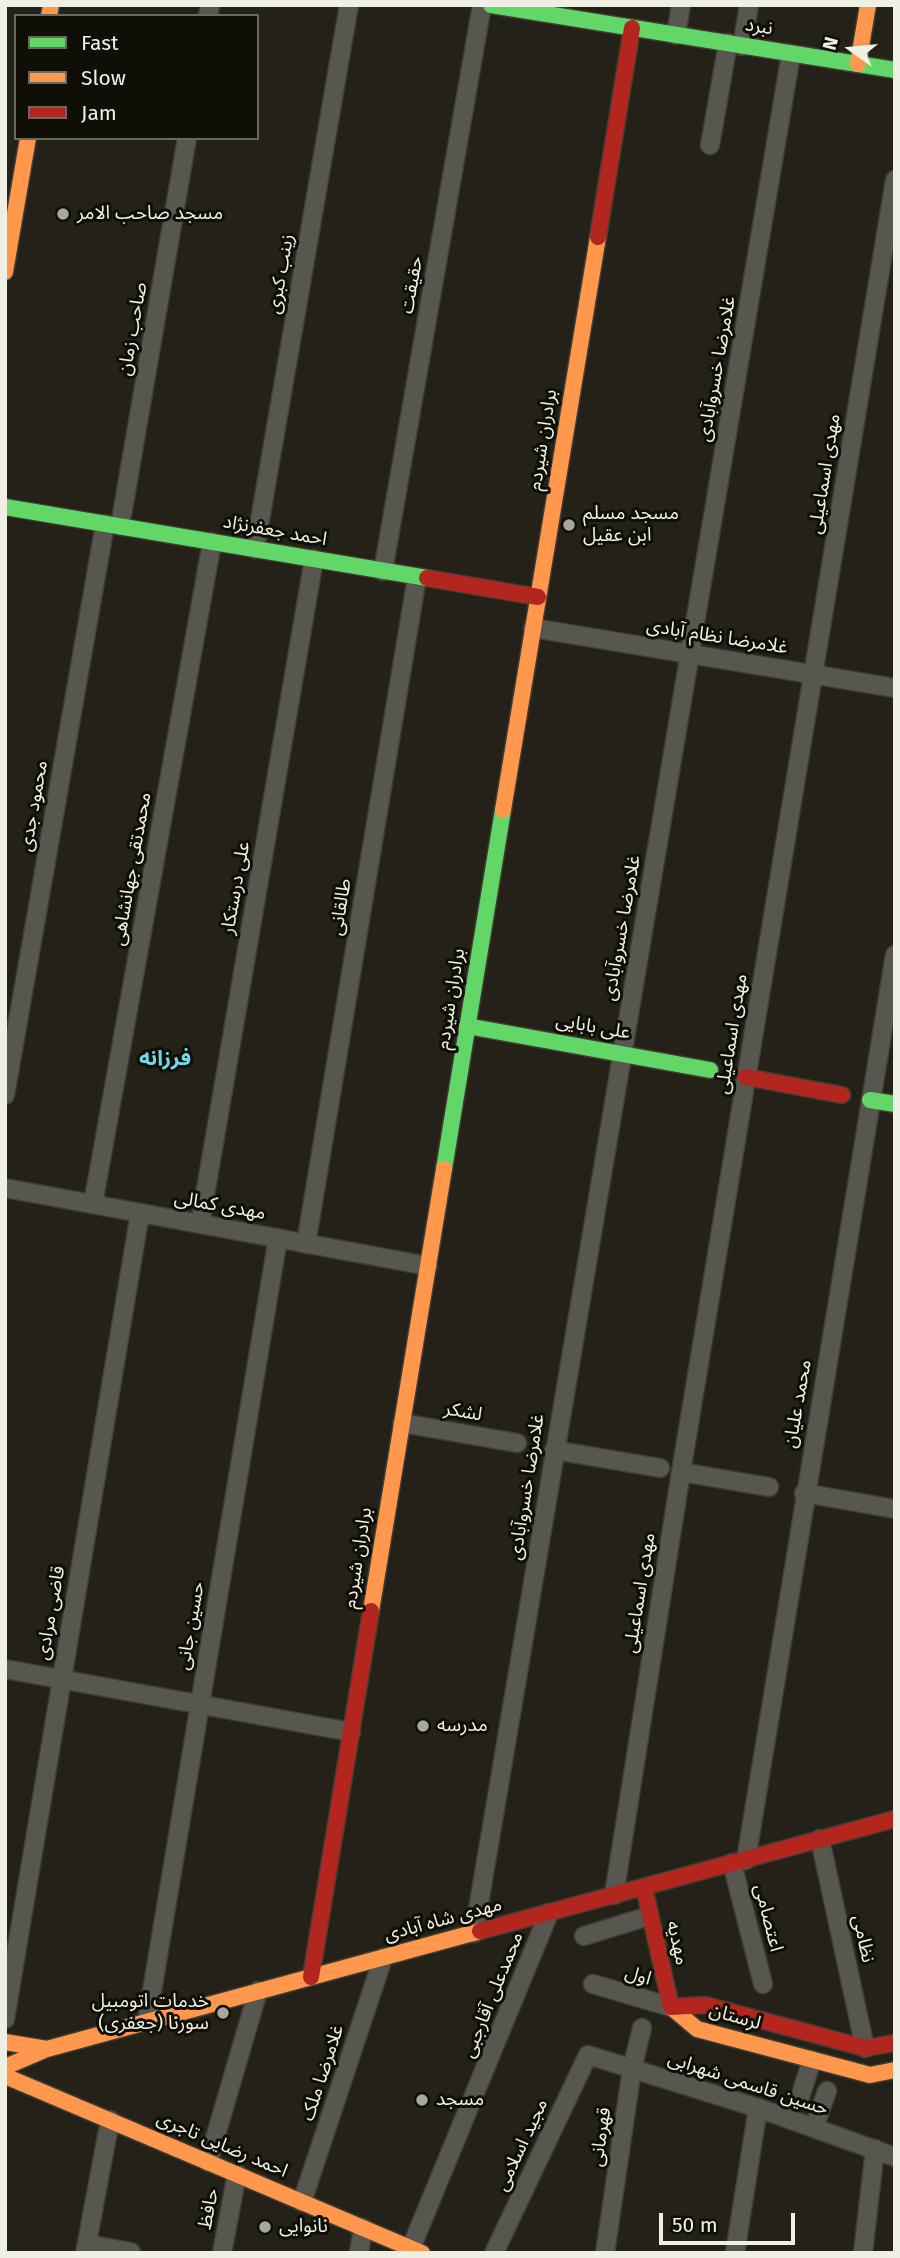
<!DOCTYPE html>
<html>
<head>
<meta charset="utf-8">
<style>
	body { margin:0 }
	#map { position:relative; width:900px; height:2258px; overflow:hidden; background:#242218; font-family:"Fira Sans",sans-serif }
	canvas { display:block }
	.frame { position:absolute; inset:0; border:7px solid #efefe3; pointer-events:none }
	.legend { position:absolute; left:14px; top:14px; width:245px; height:126px; box-sizing:border-box; background:#0f0f07; border:2px solid #69695f; margin:0; padding:9px 12px; list-style:none; font-size:21px; color:#efefe3 }
	.legend li { display:flex; align-items:center; gap:14px; height:35px }
	.legend b { width:35px; border:2px solid #69695f }
	.north { position:absolute; left:816px; top:14px; width:70px; height:70px; -webkit-text-stroke:5px #0f0f07; paint-order:stroke; rotate:285deg; font-size:19px; font-weight:700; line-height:28px; text-align:center; color:#efefe3 }
	.north::after { content:''; display:block; margin:auto; width:24px; height:32px; background:#efefe3; clip-path:polygon(50% 0,100% 100%,50% 72%,0 100%) }
	.scale { position:absolute; left:659px; top:2213px; width:136px; height:32px; box-sizing:border-box; border:4px solid #efefe3; border-top:0; padding-left:9px; font-size:21px; line-height:24px; white-space:nowrap; color:#efefe3; -webkit-text-stroke:5px #0f0f07; paint-order:stroke }
</style>
</head>
<body>
<div id="map">
<canvas width="900" height="2258"></canvas>
<div class="frame"></div>
<ul class="legend">
<li><b style="height:9px;background:#63d668"></b>Fast</li>
<li><b style="height:9px;background:#ff974d"></b>Slow</li>
<li><b style="height:9px;background:#b3261e"></b>Jam</li>
</ul>
<div class="north">N</div>
<div class="scale">50 m</div>
</div>
<script>
const g = document.querySelector('canvas').getContext('2d');
g.lineJoin = 'round';
function strokePath(path, color, width, dash) { g.strokeStyle = color; g.lineWidth = width; g.lineCap = dash ? 'butt' : 'round'; g.setLineDash(dash || []); g.stroke(path); }
function label(font, color, halo, rows, align = 'center') {
  g.font = font + ' "Fira Sans","Noto Sans Arabic",sans-serif'; g.lineWidth = 6; g.setLineDash([]); g.textBaseline = 'middle'; g.strokeStyle = halo; g.fillStyle = color; for (const [text, x, y, turn = 0] of rows) {
    g.save(); g.translate(x, y); g.rotate((+turn || 0) * Math.PI / 180); g.textAlign = isNaN(turn) ? turn : align; if (halo) g.strokeText(text, 0, 0); g.fillText(text, 0, 0); g.restore();
  }
}
const street = new Path2D(`
	M 208,16 L 210,5
	M 676,35 L 681,5
	M 742,46 L 749,5
	M 710,145 L 728,43
	M 120,526 L 187,138
	M 255,549 L 349,5
	M 383,571 L 482,5
	M 533,628 L 895,688
	M 5,1095 L 105,524
	M 5,1188 L 428,1266
	M 93,1204 L 212,542
	M 200,1224 L 314,559
	M 306,1244 L 417,577
	M 402,1423 L 517,1443
	M 554,1450 L 660,1468
	M 681,1472 L 769,1487
	M 804,1493 L 895,1509
	M 5,1669 L 351,1732
	M 820,1839 L 865,2048
	M 746,1860 L 895,955
	M 732,1863 L 763,1984
	M 614,1895 L 681,1472 L 895,180
	M 474,1933 L 791,54
	M 584,1936 L 649,1916
	M 593,1984 L 671,2007
	M 5,2019 L 140,1213
	M 147,2021 L 278,1238
	M 800,2097 L 812,2060
	M 814,2128 L 827,2091
	M 208,2162 L 258,1991
	M 302,2202 L 383,1958
	M 87,2244 L 131,2252
	M 411,2248 L 549,1913
	M 85,2253 L 110,2120
	M 222,2253 L 237,2174
	M 359,2253 L 363,2228
	M 494,2253 L 588,2055 L 758,2108 L 895,2157
	M 605,2253 L 632,2069 L 642,2028
	M 735,2253 L 758,2108
	M 863,2253 L 875,2149`);
const fast = new Path2D(`
	M 491,5 L 895,70
	M 5,507 L 427,578
	M 467,1026 L 710,1070
	M 870,1100 L 895,1104
	M 444,1169 L 503,810`);
const slow = new Path2D(`
	M 49,16 L 51,5
	M 858,64 L 868,5
	M 5,272 L 28,138
	M 503,810 L 598,237
	M 371,1611 L 444,1169
	M 671,2007 L 697,2029 L 870,2075 L 895,2070
	M 5,2042 L 47,2049
	M 5,2067 L 47,2049 L 480,1931
	M 5,2076 L 422,2253`);
const jam = new Path2D(`
	M 598,237 L 632,28
	M 427,578 L 538,597
	M 746,1077 L 842,1095
	M 644,1887 L 671,2007
	M 480,1931 L 895,1819
	M 311,1977 L 371,1611
	M 671,2007 L 705,2005 L 865,2048 L 895,2043`);
const markers = [
	[63,214,7,"#a8a79c"],
	[569,525,7,"#a8a79c"],
	[423,1726,7,"#a8a79c"],
	[223,2013,7,"#a8a79c"],
	[422,2100,7,"#a8a79c"],
	[265,2227,7,"#a8a79c"]
];
const streetNames = [
	["نبرد",759,27,9],
	["زینب کبری",281,274,-80],
	["حقیقت",412,285,-80],
	["صاحب زمان",133,329,-80],
	["غلامرضا خسروآبادی",717,369,-80],
	["برادران شیردم",543,440,-81],
	["مهدی اسماعیلی",825,474,-81],
	["احمد جعفرنژاد",275,531,10],
	["غلامرضا نظام آبادی",717,637,9],
	["محمود جدی",34,806,-80],
	["محمدتقی جهانشاهی",132,869,-80],
	["علی درستکار",236,888,-80],
	["طالقانی",341,907,-81],
	["غلامرضا خسروآبادی",622,928,-80],
	["برادران شیردم",451,999,-81],
	["علی بابایی",593,1027,10],
	["مهدی اسماعیلی",732,1034,-81],
	["مهدی کمالی",220,1206,10],
	["محمد علیان",798,1404,-80],
	["لشكر",463,1412,10],
	["غلامرضا خسروآبادی",527,1487,-81],
	["برادران شیردم",358,1558,-81],
	["مهدی اسماعیلی",640,1593,-81],
	["قاضی مرادی",51,1613,-80],
	["حسین جانی",191,1626,-80],
	["اعتصامی",768,1918,76],
	["مهدی شاه آبادی",443,1920,-15],
	["نظامی",863,1939,78],
	["مهدیه",677,1943,77],
	["اول",638,1976,17],
	["محمدعلی آقارجبی",493,1995,-68],
	["لرستان",735,2017,16],
	["غلامرضا ملک",323,2073,-72],
	["حسین قاسمی شهرابی",748,2084,18],
	["قهرمانی",601,2137,-82],
	["احمد رضایی تاجری",222,2145,23],
	["مجید اسلامی",522,2145,-65],
	["حافظ",209,2209,-79]
];
const poiNames = [
	["مسجد صاحب الامر",77,214],
	["مسجد مسلم",583,514],
	["ابن عقیل",583,536],
	["مدرسه",437,1726],
	["خدمات اتومبیل",209,2002,"right"],
	["سورنا (جعفری)",209,2024,"right"],
	["مسجد",436,2100],
	["نانوایی",279,2227]
];
const neighbourhoodNames = [
	["فرزانه",165,1059]
];
strokePath(street, '#3e3c34', 21);
strokePath(fast, '#3e3c34', 19);
strokePath(slow, '#3e3c34', 19);
strokePath(jam, '#3e3c34', 19);
strokePath(street, '#575750', 18);
strokePath(fast, '#63d668', 16);
strokePath(slow, '#ff974d', 16);
strokePath(jam, '#b3261e', 16);
for (const [x, y, r, color] of markers) { const dot = new Path2D(); dot.arc(x, y, r, 0, 2 * Math.PI); g.fillStyle = color; g.fill(dot); strokePath(dot, '#0f0f07', 2.5); }
label('19px', '#efefe3', '#0f0f07', streetNames);
label('19px', '#efefe3', '#0f0f07', poiNames, 'left');
label('bold 21px', '#70d9e9', '#0f0f07', neighbourhoodNames);
</script>
</body>
</html>
